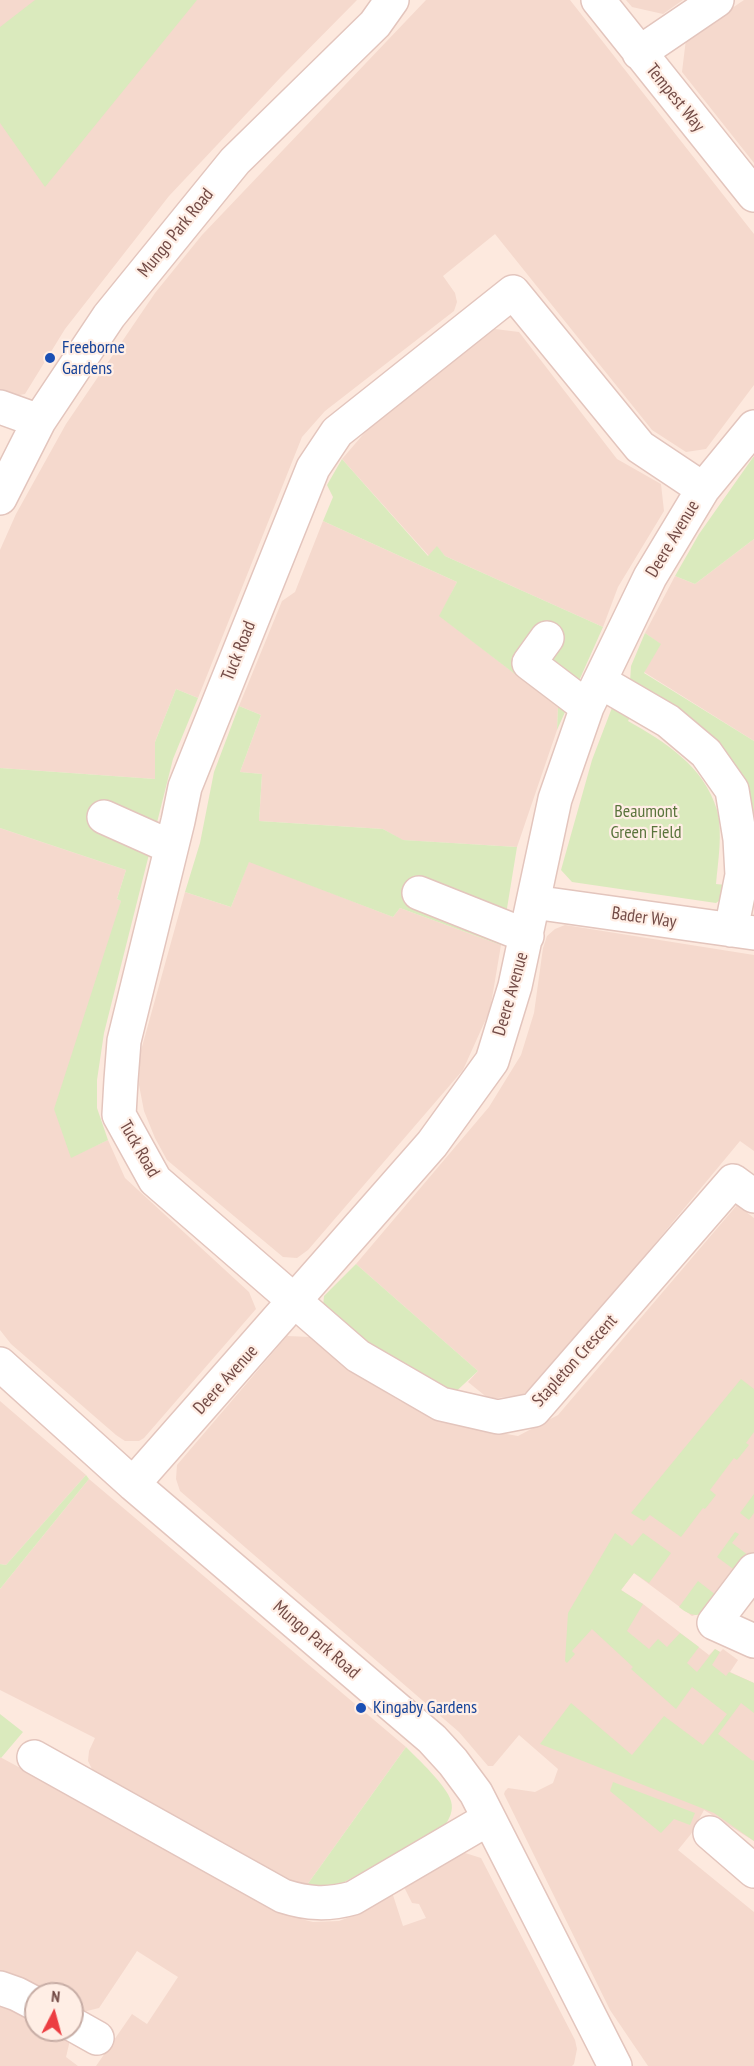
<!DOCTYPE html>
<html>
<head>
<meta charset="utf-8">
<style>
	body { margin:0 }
	#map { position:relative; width:754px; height:2066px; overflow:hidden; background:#fde9de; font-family:"PT Sans Narrow",sans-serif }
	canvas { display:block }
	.north { position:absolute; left:24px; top:1982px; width:60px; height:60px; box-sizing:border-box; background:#ffeee5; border:2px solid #c7ada5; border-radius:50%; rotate:6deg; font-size:16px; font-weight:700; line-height:24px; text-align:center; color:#734b46 }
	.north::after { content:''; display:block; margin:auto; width:21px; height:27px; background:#ec3e42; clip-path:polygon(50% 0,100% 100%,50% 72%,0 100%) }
</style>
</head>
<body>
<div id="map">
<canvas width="754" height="2066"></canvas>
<div class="north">N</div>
</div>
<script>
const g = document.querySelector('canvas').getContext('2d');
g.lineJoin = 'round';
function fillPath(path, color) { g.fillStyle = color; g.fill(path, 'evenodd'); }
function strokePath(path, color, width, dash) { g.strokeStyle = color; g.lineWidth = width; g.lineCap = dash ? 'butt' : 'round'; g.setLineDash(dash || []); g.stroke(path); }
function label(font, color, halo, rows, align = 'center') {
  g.font = font + ' "PT Sans Narrow",sans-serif'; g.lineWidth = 4.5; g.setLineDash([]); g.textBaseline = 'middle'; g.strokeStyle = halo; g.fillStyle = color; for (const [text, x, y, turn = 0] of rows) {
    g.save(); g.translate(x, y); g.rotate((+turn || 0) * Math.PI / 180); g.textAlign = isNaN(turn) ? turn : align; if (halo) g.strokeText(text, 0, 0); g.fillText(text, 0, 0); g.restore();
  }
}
const residential = new Path2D(`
	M 0,0 L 357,0 L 281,77 L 169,196 L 65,329 L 25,394 L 14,396 L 0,391 Z
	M 426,0 L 570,0 L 754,234 L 754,385 L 706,449 L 686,452 L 652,430 L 495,234 L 443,276 L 455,293 L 457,302 L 454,311 L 325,411 L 302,437 L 198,698 L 176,689 L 155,742 L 155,779 L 0,768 L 0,550 L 16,514 L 66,424 L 155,293 L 202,235 Z
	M 626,0 L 683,0 L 663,14 L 632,7 Z
	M 744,0 L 754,0 L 754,163 L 682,72 L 686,39 Z
	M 495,329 L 519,332 L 617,459 L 661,484 L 664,511 L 618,587 L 603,627 L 445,556 L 437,547 L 429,556 L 342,459 L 379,416 Z
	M 323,521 L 457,582 L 440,616 L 558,707 L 557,730 L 517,847 L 402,840 L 383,829 L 259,821 L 262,774 L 240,772 L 261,715 L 239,706 L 282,601 L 295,592 Z
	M 754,539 L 754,741 L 644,672 L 660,644 L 645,633 L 675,576 L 695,584 Z
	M 0,828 L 126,870 L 117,899 L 121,901 L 71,1157 L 108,1140 L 125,1178 L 249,1292 L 256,1309 L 144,1438 L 139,1441 L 125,1441 L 116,1435 L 11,1344 L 0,1330 Z
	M 249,861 L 393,917 L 400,908 L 501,945 L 490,1010 L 463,1070 L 308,1250 L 297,1258 L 283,1257 L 167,1160 L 155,1138 L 144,1111 L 139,1085 L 140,1054 L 185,892 L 231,907 Z
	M 565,925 L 754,955 L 754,1151 L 740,1141 L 541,1381 L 522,1395 L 489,1399 L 468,1382 L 478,1371 L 356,1264 L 489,1107 L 521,1055 L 534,1013 L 543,948 L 547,936 L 555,929 Z
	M 737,1205 L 754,1218 L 754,1555 L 713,1609 L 692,1616 L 634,1573 L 621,1590 L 643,1604 L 709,1655 L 715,1649 L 720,1652 L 723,1649 L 738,1660 L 730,1672 L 754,1683 L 754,1841 L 704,1810 L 691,1834 L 678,1850 L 754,1912 L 754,2066 L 648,2066 L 610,2010 L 504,1794 L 505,1791 L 508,1788 L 535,1792 L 553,1783 L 558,1769 L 519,1735 L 493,1766 L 488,1766 L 459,1732 L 180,1491 L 176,1479 L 177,1465 L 287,1336 L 311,1337 L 351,1371 L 400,1401 L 456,1425 L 518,1436 L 558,1415 Z
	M 0,1401 L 86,1475 L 6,1565 L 0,1564 Z
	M 89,1479 L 406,1747 L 307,1885 L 298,1884 L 95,1775 L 88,1761 L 89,1751 L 95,1738 L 0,1690 L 0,1589 Z
	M 0,1757 L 301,1919 L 313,1922 L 339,1921 L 350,1917 L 392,1892 L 403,1926 L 426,1918 L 419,1904 L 412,1903 L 403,1885 L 462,1852 L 481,1858 L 575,2040 L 577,2049 L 574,2064 L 572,2066 L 96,2066 L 132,2014 L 147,2024 L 178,1977 L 137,1951 L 99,2008 L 83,2012 L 72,2007 L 72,1994 L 46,1994 L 0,1973 Z
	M 0,2005 L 36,2020 L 36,2030 L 54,2030 L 65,2036 L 70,2040 L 66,2057 L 78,2066 L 0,2066 Z`);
const green = new Path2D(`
	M 35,0 L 197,0 L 45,187 L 0,123 L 0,27 Z
	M 754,456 L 754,539 L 695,584 L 675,576 L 699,534 Z
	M 342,459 L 428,556 L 437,546 L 445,556 L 603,627 L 557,730 L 558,707 L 439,616 L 457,582 L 323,521 L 333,497 L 327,485 Z
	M 645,633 L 661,644 L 644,673 L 754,741 L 754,906 L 748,900 L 748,798 L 731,758 L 695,723 L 630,682 L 631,666 Z
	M 176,689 L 198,698 L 173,759 L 104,1033 L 97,1080 L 97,1108 L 108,1140 L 71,1158 L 54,1109 L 121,901 L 117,899 L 126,870 L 0,828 L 0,768 L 155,779 L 155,742 Z
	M 613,705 L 633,711 L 628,721 C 665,742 704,766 717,810 C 723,833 718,861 716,884 L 726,885 L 723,898 L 716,903 L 572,882 L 561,870 L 592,760 Z
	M 239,706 L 261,715 L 240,772 L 262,774 L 259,821 L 383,829 L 403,840 L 517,847 L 501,945 L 400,908 L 393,917 L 249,862 L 231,907 L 185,892 L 200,843 L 214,772 Z
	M 356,1264 L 478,1371 L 450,1397 L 396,1370 L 323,1306 L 324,1296 Z
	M 741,1379 L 754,1389 L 754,1432 L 746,1443 L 749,1445 L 737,1460 L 734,1458 L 710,1490 L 716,1495 L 705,1509 L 703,1508 L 681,1537 L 650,1515 L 644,1521 L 631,1513 Z
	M 86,1475 L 89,1479 L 0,1589 L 0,1564 L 6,1565 Z
	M 754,1494 L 754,1513 L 749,1520 L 740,1513 Z
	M 735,1532 L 739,1534 L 732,1543 L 752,1558 L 740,1574 L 717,1557 Z
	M 615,1533 L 632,1546 L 643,1533 L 671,1553 L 649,1583 L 634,1573 L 621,1590 L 643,1604 L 627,1631 L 649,1649 L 658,1639 L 667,1647 L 680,1633 L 699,1647 L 687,1663 L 697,1672 L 715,1649 L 720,1652 L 712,1665 L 726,1676 L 729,1672 L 754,1683 L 754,1713 L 741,1703 L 718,1734 L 753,1761 L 754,1760 L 754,1841 L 714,1813 L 540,1744 L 571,1703 L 632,1755 L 664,1716 L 703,1745 L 727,1714 L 692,1687 L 676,1709 L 631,1669 L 633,1667 L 592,1629 L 572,1651 L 575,1654 L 567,1663 L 565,1661 L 568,1613 Z
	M 698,1581 L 721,1599 C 705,1612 699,1623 679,1607 Z
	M 0,1714 L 23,1732 L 1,1758 L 0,1757 Z
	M 406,1747 C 418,1759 447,1786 451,1801 C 454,1811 449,1820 443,1828 L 339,1885 L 329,1888 L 307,1885 Z
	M 613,1782 L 695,1813 L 690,1825 L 674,1819 L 661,1833 L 610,1791 Z`);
const minor = new Path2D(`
	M 598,0 L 754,195
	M 639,53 L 717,0
	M 0,407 L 39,421
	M 703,489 L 640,447 L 513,292 L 337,432 L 313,468 L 185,787 L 178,821 L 124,1041 L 121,1080 L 119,1115 L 155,1180 L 358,1356 L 441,1404 L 498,1417 L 534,1410 L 733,1181 L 754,1196
	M 0,498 L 39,421 L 109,316 L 235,161 L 375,24 L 392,0
	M 547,638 L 529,663 L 587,707
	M 601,682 L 668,721 L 706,753 L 732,790 L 740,839 L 742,875 L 731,930
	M 104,817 L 171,847
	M 419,893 L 527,936
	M 533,902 L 754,933
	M 0,1364 L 133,1484 L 432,1739 L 453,1762 L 476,1793 L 615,2066
	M 133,1484 L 432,1144 L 492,1061 L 515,986 L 555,799 L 587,707 L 650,577 L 703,489 L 754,427
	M 754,1570 L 714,1623 L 754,1641
	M 34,1757 L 283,1896 C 308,1904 328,1905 353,1898 L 488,1819
	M 710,1833 L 754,1871
	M 0,1988 L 17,1994 L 36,2004
	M 72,2024 L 97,2038`);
const markers = [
	[50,358,6,"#1a4fb4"],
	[361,1708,6,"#1a4fb4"]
];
const streetNames = [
	["Tempest Way",675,98,51],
	["Mungo Park Road",176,233,-51],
	["Deere Avenue",673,539,-59],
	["Tuck Road",239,651,-68],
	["Bader Way",644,918,8],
	["Deere Avenue",511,994,-74],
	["Tuck Road",139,1149,60],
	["Stapleton Crescent",575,1361,-48],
	["Deere Avenue",226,1380,-48],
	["Mungo Park Road",316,1640,41]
];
const transitNames = [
	["Freeborne",62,348],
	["Gardens",62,369],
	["Kingaby Gardens",373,1708]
];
const parkNames = [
	["Beaumont",646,812],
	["Green Field",646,833]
];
fillPath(residential, '#f5d9cd');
fillPath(green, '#daeabd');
strokePath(minor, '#e3c5bd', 36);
strokePath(minor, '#fff', 33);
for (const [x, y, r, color] of markers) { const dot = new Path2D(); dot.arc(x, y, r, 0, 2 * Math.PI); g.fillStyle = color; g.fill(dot); strokePath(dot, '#ffeee5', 2); }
label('18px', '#734b46', '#ffeee5', streetNames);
label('18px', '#164399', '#ffeee5', transitNames, 'left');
label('18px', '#5a743c', '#ffeee5', parkNames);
</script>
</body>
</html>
